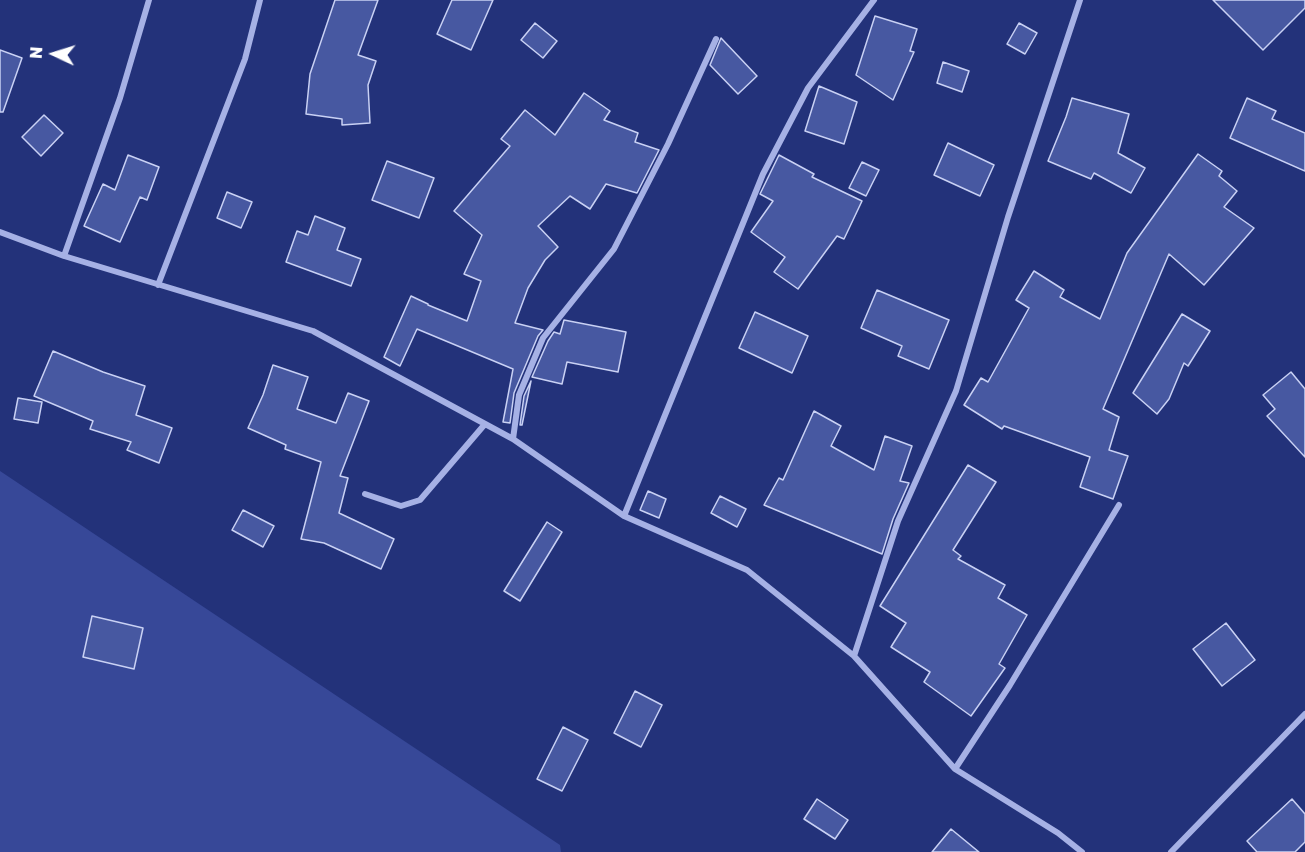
<!DOCTYPE html>
<html>
<head>
<meta charset="utf-8">
<style>
	body { margin:0 }
	#map { position:relative; width:1305px; height:852px; overflow:hidden; background:#23327a; font-family:"Golos Text",sans-serif }
	canvas { display:block }
	.north { position:absolute; left:24px; top:24px; width:60px; height:60px; -webkit-text-stroke:4px #23327a; paint-order:stroke; rotate:274deg; font-size:16px; font-weight:700; line-height:24px; text-align:center; color:#fff }
	.north::after { content:''; display:block; margin:auto; width:21px; height:27px; background:#fff; clip-path:polygon(50% 0,100% 100%,50% 72%,0 100%) }
</style>
</head>
<body>
<div id="map">
<canvas width="1305" height="852"></canvas>
<div class="north">N</div>
</div>
<script>
const g = document.querySelector('canvas').getContext('2d');
g.lineJoin = 'round';
function fillPath(path, color) { g.fillStyle = color; g.fill(path, 'evenodd'); }
function strokePath(path, color, width, dash) { g.strokeStyle = color; g.lineWidth = width; g.lineCap = dash ? 'butt' : 'round'; g.setLineDash(dash || []); g.stroke(path); }
const green = new Path2D(`
	M 0,471 L 560,845 L 561,852 L 0,852 Z`);
const building = new Path2D(`
	M 335,0 L 378,0 L 358,55 L 376,61 L 368,85 L 370,123 L 342,125 L 342,119 L 306,114 L 310,74 Z
	M 452,0 L 493,0 L 471,50 L 437,34 Z
	M 1213,0 L 1305,0 L 1305,8 L 1263,50 Z
	M 875,16 L 917,29 L 910,51 L 914,52 L 893,100 L 856,75 Z
	M 535,23 L 557,41 L 543,58 L 521,40 Z
	M 1019,23 L 1037,33 L 1025,54 L 1007,44 Z
	M 721,38 L 757,76 L 738,94 L 710,65 Z
	M 0,50 L 22,58 L 3,112 L 0,112 Z
	M 943,62 L 969,71 L 962,92 L 937,83 Z
	M 819,86 L 857,102 L 844,144 L 805,131 Z
	M 584,93 L 610,111 L 604,120 L 638,133 L 635,142 L 659,150 L 637,193 L 606,184 L 590,209 L 570,196 L 538,226 L 558,247 L 545,260 L 528,288 L 515,323 L 543,330 L 538,336 L 514,393 L 510,423 L 503,422 L 513,369 L 417,329 L 400,366 L 384,357 L 411,296 L 428,304 L 428,305 L 467,321 L 481,281 L 464,274 L 482,235 L 454,211 L 510,146 L 501,139 L 525,110 L 555,135 Z
	M 1072,98 L 1129,114 L 1118,153 L 1145,168 L 1131,193 L 1094,173 L 1091,179 L 1048,161 L 1066,117 Z
	M 1247,98 L 1276,111 L 1272,119 L 1305,133 L 1305,171 L 1230,138 Z
	M 44,115 L 63,133 L 41,156 L 22,137 Z
	M 948,143 L 994,165 L 980,196 L 934,175 Z
	M 1198,154 L 1222,171 L 1219,176 L 1237,191 L 1224,207 L 1254,228 L 1204,285 L 1169,254 L 1103,409 L 1119,417 L 1109,450 L 1128,456 L 1113,499 L 1080,487 L 1090,457 L 1004,426 L 1002,429 L 964,405 L 981,378 L 988,382 L 1029,308 L 1016,300 L 1034,271 L 1064,290 L 1060,297 L 1100,319 L 1127,253 Z
	M 128,155 L 159,167 L 147,200 L 140,197 L 120,242 L 84,226 L 103,184 L 115,190 Z
	M 779,155 L 814,174 L 812,177 L 862,201 L 844,239 L 837,236 L 798,289 L 774,272 L 785,257 L 751,232 L 773,201 L 760,194 Z
	M 387,161 L 434,178 L 419,218 L 372,200 Z
	M 862,162 L 879,170 L 866,196 L 849,188 Z
	M 227,192 L 252,202 L 241,228 L 217,218 Z
	M 315,216 L 345,228 L 337,250 L 361,259 L 351,286 L 286,262 L 297,231 L 308,235 Z
	M 877,290 L 949,320 L 929,369 L 898,356 L 902,346 L 861,328 Z
	M 755,312 L 808,336 L 792,373 L 739,348 Z
	M 1182,314 L 1210,331 L 1188,366 L 1184,363 L 1169,399 L 1157,414 L 1133,393 Z
	M 564,320 L 626,332 L 618,372 L 567,362 L 562,384 L 532,377 L 548,341 L 554,332 L 560,334 Z
	M 53,351 L 103,372 L 145,386 L 136,415 L 172,428 L 159,463 L 127,450 L 131,442 L 90,429 L 93,421 L 34,396 Z
	M 273,365 L 308,377 L 297,409 L 336,423 L 348,393 L 369,401 L 340,476 L 348,478 L 339,513 L 394,539 L 381,569 L 324,543 L 301,539 L 321,462 L 285,449 L 286,445 L 248,428 L 263,395 Z
	M 1291,372 L 1305,389 L 1305,457 L 1267,416 L 1275,409 L 1263,395 Z
	M 531,381 L 522,425 L 520,425 L 524,396 Z
	M 18,398 L 42,402 L 38,423 L 14,419 Z
	M 814,411 L 841,426 L 831,446 L 874,470 L 885,436 L 912,446 L 900,481 L 909,483 L 893,519 L 882,554 L 764,505 L 779,478 L 783,480 Z
	M 968,465 L 996,482 L 953,550 L 961,556 L 958,559 L 1005,585 L 998,598 L 1027,615 L 999,664 L 1005,668 L 971,716 L 924,682 L 930,672 L 891,647 L 906,623 L 880,606 Z
	M 648,491 L 666,499 L 659,518 L 640,510 Z
	M 720,496 L 746,509 L 737,527 L 711,513 Z
	M 243,510 L 274,526 L 263,547 L 232,530 Z
	M 547,522 L 562,532 L 520,601 L 504,591 Z
	M 92,616 L 143,628 L 134,669 L 83,657 Z
	M 1226,623 L 1255,660 L 1222,686 L 1193,649 Z
	M 635,691 L 662,705 L 641,747 L 614,733 Z
	M 563,727 L 588,740 L 562,791 L 537,779 Z
	M 817,799 L 848,820 L 835,839 L 804,819 Z
	M 1292,799 L 1305,814 L 1305,842 L 1295,852 L 1257,852 L 1247,841 Z
	M 951,829 L 979,852 L 932,852 Z`);
const minor = new Path2D(`
	M 0,232 L 64,256 L 313,331 L 513,439 L 624,516 L 747,570 L 854,656 L 955,769 L 1058,833 L 1082,852
	M 64,256 L 120,98 L 149,0
	M 158,285 L 245,59 L 260,0
	M 513,439 L 519,395 L 543,338 L 614,249 L 668,144 L 716,39
	M 365,494 L 401,506 L 420,500 L 485,424
	M 624,516 L 763,174 L 808,88 L 874,0
	M 854,656 L 898,521 L 956,391 L 1008,217 L 1080,0
	M 955,769 L 1010,685 L 1119,505
	M 1171,852 L 1305,714`);
fillPath(green, '#374898');
fillPath(building, '#4758a1');
strokePath(building, '#c9d1f4', 1.5);
strokePath(minor, '#a6b1e5', 6);
</script>
</body>
</html>
